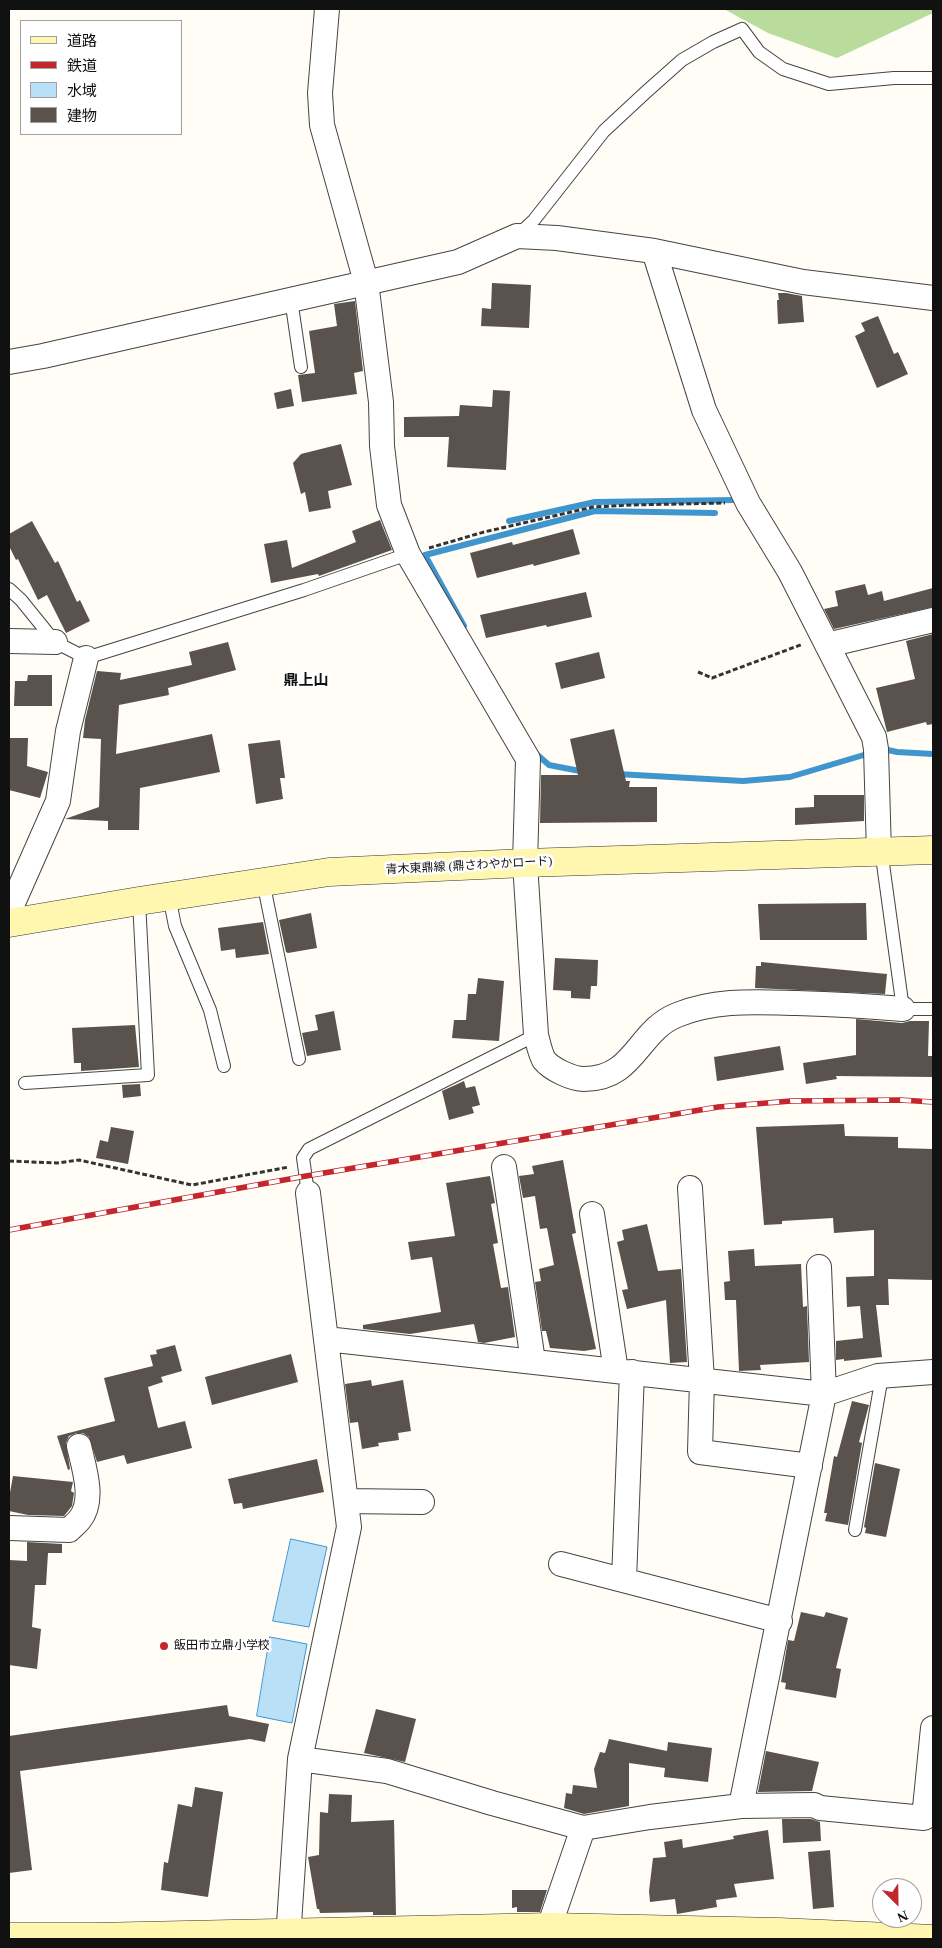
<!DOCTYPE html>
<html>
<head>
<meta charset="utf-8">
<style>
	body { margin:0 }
	#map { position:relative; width:942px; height:1948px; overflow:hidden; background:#fffdf5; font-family:"Times New Roman","Noto Sans JP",serif }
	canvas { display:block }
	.frame { position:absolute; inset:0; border:10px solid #111; pointer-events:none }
	.legend { position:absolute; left:20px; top:20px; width:162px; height:115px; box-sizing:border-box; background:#fff; border:1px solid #a0a0a0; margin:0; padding:6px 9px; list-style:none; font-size:15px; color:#111 }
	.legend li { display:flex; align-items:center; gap:10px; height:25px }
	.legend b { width:25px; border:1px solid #a0a0a0 }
	.north { position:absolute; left:872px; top:1878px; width:50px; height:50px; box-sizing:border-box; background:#fff; border:1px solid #a0a0a0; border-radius:50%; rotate:157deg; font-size:14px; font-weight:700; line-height:20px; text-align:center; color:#111 }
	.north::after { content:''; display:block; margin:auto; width:18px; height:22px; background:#c4262e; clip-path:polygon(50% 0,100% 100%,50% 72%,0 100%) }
</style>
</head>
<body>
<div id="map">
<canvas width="942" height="1948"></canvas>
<div class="frame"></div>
<ul class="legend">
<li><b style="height:6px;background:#fff6b0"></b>道路</li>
<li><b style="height:6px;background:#c4262e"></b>鉄道</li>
<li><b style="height:14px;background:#b9e0f7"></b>水域</li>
<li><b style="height:14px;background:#5a524d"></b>建物</li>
</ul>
<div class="north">N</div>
</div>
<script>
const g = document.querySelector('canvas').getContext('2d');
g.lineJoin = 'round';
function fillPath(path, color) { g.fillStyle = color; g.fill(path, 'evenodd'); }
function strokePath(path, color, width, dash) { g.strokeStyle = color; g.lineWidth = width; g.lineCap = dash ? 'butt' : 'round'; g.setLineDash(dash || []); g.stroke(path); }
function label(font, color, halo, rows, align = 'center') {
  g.font = font + ' "Times New Roman","Noto Sans JP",serif'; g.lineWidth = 5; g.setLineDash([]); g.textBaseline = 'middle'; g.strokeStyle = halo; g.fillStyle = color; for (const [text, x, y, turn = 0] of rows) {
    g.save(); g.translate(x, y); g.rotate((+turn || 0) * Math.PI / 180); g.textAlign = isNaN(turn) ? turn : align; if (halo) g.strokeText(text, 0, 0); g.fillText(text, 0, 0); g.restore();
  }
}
const forest = new Path2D(`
	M 724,9 L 933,9 L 933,13 L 837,58 L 768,33 Z`);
const water = new Path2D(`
	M 291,1539 L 327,1547 L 309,1627 L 273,1621 Z
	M 270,1637 L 307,1644 L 292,1723 L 257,1716 Z`);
const stream = new Path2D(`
	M 509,521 L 595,502 L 735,500
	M 464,626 L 425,555 L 595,511 L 715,513
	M 883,749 L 897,752 L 933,754
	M 533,751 L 549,765 L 585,772
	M 617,774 L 743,781 L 790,777 L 867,754`);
const building = new Path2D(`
	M 492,283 L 531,285 L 529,328 L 481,326 L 482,308 L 491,309 Z
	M 778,293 L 786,293 L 802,296 L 804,322 L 778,324 L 777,300 L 779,300 Z
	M 355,301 L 363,371 L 354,373 L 357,394 L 302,402 L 298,375 L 315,373 L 309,331 L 337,326 L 334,304 Z
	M 878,316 L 894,354 L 898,352 L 908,374 L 877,388 L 855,336 L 865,331 L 861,323 Z
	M 291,389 L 294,406 L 277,409 L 274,393 Z
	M 493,390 L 510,391 L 506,470 L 447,467 L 449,437 L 404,437 L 404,417 L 459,416 L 460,405 L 492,407 Z
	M 341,444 L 352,485 L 328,491 L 331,508 L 309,512 L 305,492 L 301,494 L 293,463 L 301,454 Z
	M 380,520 L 392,550 L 319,576 L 318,574 L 271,583 L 264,544 L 287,540 L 292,568 L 356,542 L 352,531 Z
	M 32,521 L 55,563 L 58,561 L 77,602 L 80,600 L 90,621 L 66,633 L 47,595 L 38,600 L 18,559 L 16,560 L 9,546 L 9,534 Z
	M 573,529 L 580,554 L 534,566 L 533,564 L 477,578 L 470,553 L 512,542 L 513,545 Z
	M 865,584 L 868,595 L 882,591 L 884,601 L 933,588 L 933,607 L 834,629 L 824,609 L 838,606 L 835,591 Z
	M 586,592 L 592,617 L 547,627 L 546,625 L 486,638 L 480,615 Z
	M 933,634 L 933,724 L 927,725 L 926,722 L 887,732 L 876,688 L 915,679 L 906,641 Z
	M 228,642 L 236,670 L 168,688 L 169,695 L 119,705 L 116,754 L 212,734 L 220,772 L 140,788 L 139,830 L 108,830 L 108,821 L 65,819 L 99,807 L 101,739 L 83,738 L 85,720 L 97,671 L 121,673 L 120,680 L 192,665 L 189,652 Z
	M 599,652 L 605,678 L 561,689 L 555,663 Z
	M 28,675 L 52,675 L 52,706 L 14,706 L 15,681 L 27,681 Z
	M 614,729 L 626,781 L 630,781 L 629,787 L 657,787 L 657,822 L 540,823 L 541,775 L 578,775 L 570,739 Z
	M 9,738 L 28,738 L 27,766 L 48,772 L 40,798 L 9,790 Z
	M 280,740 L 285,778 L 280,778 L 283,799 L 256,804 L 248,744 Z
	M 814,795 L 864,795 L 864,821 L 795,825 L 795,808 L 814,807 Z
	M 866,903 L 867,940 L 760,940 L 758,904 Z
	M 311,913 L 317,948 L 288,953 L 286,952 L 279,920 Z
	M 263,922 L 269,954 L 236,958 L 235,949 L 221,951 L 218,928 Z
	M 555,958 L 598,960 L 597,986 L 591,986 L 590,999 L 571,998 L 571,991 L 553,990 Z
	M 761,962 L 887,974 L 885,994 L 755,988 L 756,966 L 761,966 Z
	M 478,978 L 504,981 L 499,1041 L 452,1038 L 454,1020 L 466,1020 L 468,994 L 476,994 Z
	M 334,1011 L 341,1050 L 307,1056 L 302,1033 L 318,1030 L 315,1015 Z
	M 856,1019 L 902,1023 L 910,1021 L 929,1021 L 928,1056 L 933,1056 L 933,1077 L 836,1076 L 837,1079 L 806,1084 L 803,1063 L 856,1055 Z
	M 135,1025 L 139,1067 L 81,1071 L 81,1063 L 74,1063 L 72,1028 Z
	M 780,1046 L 784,1070 L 717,1081 L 714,1057 Z
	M 464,1081 L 466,1088 L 475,1086 L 480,1105 L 472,1107 L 474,1113 L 449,1120 L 442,1091 Z
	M 140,1084 L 141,1096 L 123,1098 L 122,1085 Z
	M 844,1124 L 845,1136 L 898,1137 L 898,1148 L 933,1149 L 933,1280 L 888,1279 L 889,1305 L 876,1305 L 882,1357 L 844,1361 L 844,1359 L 836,1360 L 836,1341 L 863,1338 L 860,1306 L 847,1307 L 846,1277 L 874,1276 L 874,1230 L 834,1233 L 833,1218 L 782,1221 L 782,1224 L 764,1225 L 756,1127 Z
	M 111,1127 L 134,1131 L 128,1164 L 96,1158 L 100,1140 L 108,1142 Z
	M 563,1160 L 576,1233 L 572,1234 L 596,1349 L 584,1351 L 550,1348 L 546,1331 L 542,1331 L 535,1282 L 541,1281 L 539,1269 L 554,1265 L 547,1228 L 540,1229 L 535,1196 L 523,1198 L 519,1176 L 534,1174 L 532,1166 Z
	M 490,1176 L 495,1203 L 491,1204 L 498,1243 L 493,1244 L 501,1288 L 508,1287 L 515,1337 L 484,1343 L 478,1342 L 474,1324 L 410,1334 L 363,1329 L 363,1325 L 441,1312 L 432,1257 L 411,1260 L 408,1242 L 455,1236 L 446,1183 Z
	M 647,1224 L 658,1271 L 681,1269 L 687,1362 L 670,1363 L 666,1300 L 627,1309 L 622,1290 L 628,1289 L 617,1242 L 624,1240 L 622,1230 Z
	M 754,1249 L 755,1266 L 801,1264 L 803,1307 L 807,1306 L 809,1362 L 760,1365 L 761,1370 L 739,1371 L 736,1300 L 725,1300 L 724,1282 L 730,1281 L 728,1251 Z
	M 175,1345 L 182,1371 L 161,1377 L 163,1382 L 148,1387 L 158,1428 L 185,1421 L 192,1448 L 127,1464 L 124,1455 L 97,1462 L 89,1437 L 83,1433 L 76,1433 L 69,1436 L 66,1443 L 70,1469 L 68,1470 L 57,1436 L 115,1421 L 104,1378 L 153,1366 L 150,1355 L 157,1354 L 156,1350 Z
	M 291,1354 L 298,1382 L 212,1405 L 205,1377 Z
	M 371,1380 L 372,1386 L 403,1380 L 411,1431 L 398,1433 L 399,1440 L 378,1443 L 379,1446 L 362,1449 L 358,1422 L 350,1423 L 345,1384 Z
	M 852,1401 L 869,1405 L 859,1442 L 862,1443 L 848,1525 L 825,1521 L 827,1513 L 824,1513 L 834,1456 L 837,1457 Z
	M 317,1459 L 324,1492 L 243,1509 L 242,1503 L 234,1504 L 228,1479 Z
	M 875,1463 L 900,1469 L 886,1537 L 865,1533 L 866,1528 L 864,1527 Z
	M 13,1476 L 73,1482 L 71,1491 L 74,1493 L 72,1506 L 64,1516 L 28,1515 L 9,1511 L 9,1498 Z
	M 27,1542 L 62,1544 L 62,1553 L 48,1553 L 46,1585 L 35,1585 L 32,1627 L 41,1629 L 37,1669 L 9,1665 L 9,1560 L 27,1561 Z
	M 801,1612 L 824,1617 L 826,1612 L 848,1618 L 836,1668 L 841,1669 L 836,1698 L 785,1689 L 786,1683 L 781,1682 L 788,1640 L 794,1641 Z
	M 227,1705 L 229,1716 L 269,1724 L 265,1742 L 250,1739 L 20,1771 L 32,1870 L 9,1873 L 9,1736 Z
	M 376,1709 L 416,1719 L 405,1762 L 364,1753 Z
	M 609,1739 L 667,1751 L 668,1742 L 712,1748 L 708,1782 L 664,1777 L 665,1768 L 629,1763 L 629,1806 L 584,1814 L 564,1808 L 566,1793 L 572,1794 L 573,1785 L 597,1788 L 594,1769 L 600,1752 L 605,1753 Z
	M 766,1751 L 819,1762 L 812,1791 L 758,1792 Z
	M 195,1787 L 223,1792 L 208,1897 L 161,1890 L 164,1862 L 168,1863 L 178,1804 L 192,1807 Z
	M 329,1794 L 352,1795 L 351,1822 L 394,1820 L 396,1915 L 373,1915 L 373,1912 L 320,1913 L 319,1909 L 317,1909 L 308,1857 L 319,1855 L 320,1812 L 328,1813 Z
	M 782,1819 L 811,1819 L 820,1822 L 821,1841 L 783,1843 Z
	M 768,1830 L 774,1879 L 734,1884 L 737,1897 L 716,1900 L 717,1907 L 677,1914 L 675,1899 L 650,1902 L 649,1891 L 653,1858 L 666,1857 L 664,1842 L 682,1839 L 683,1848 L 734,1839 L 733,1836 Z
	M 830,1850 L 834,1907 L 813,1909 L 808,1852 Z
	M 512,1890 L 547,1890 L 540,1912 L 517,1912 L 517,1907 L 512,1908 Z`);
const path = new Path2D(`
	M 429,548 L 484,532 L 593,507 L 631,505 L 725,503
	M 698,672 L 712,678 L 803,644
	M 9,1161 L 57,1163 L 79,1160 L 192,1185 L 289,1167`);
const lane = new Path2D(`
	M 517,236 L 534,220 L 604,131 L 646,92 L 682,60 L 713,42 L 742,29 L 759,52 L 783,69 L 829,84 L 894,78 L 933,78
	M 291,299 L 301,367
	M 9,589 L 21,600 L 55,642 L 86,658 L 304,590 L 408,554
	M 883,864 L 903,1009 L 933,1009
	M 263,881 L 299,1059
	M 169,896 L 175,926 L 210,1010 L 224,1066
	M 25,1083 L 148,1075 L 139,901
	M 308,1193 L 303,1158 L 309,1149 L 536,1035
	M 855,1530 L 882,1376`);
const street = new Path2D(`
	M 327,9 L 320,93 L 322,125 L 366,282 L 381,402 L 382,446 L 389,505 L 408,554 L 528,759 L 525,863 L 536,1035 C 538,1042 540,1053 544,1060 C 551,1069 572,1079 584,1079 C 635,1079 637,1031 677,1015 C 716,999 756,1002 797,1003 C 832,1004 868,1006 903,1009
	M 654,251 L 704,410 L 748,503 L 790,572 L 874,737 L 876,749 L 879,853
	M 9,362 L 43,356 L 458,262 L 517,236 L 557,238 L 654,251 L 803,282 L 933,298
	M 9,641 L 55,642
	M 827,645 L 933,620
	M 9,912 L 58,801 L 68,731 L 86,658
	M 504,1167 L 533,1361
	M 690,1188 L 702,1380 L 700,1452 L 810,1466
	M 592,1214 L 616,1371
	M 326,1339 L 824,1394 L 878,1376 L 933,1372
	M 346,1501 L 422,1502
	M 9,1528 L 69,1530 C 72,1527 77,1523 80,1519 C 95,1500 84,1468 79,1446
	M 561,1564 L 780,1621
	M 624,1580 L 632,1372
	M 300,1759 L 387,1771 L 492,1803 L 583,1828 L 650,1817 L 741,1806 L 814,1805 L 820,1808 L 924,1818 L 933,1728
	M 741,1806 L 824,1394 L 819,1267
	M 288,1939 L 300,1759 L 349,1527 L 308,1193
	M 545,1939 L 583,1828`);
const secondary = new Path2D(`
	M 9,923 L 139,901 L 329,872 L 525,863 L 933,850
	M 9,1937 L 94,1937 L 550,1927 L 779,1932 L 933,1939`);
const rail = new Path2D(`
	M 9,1230 L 306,1176 L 718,1107 L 791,1101 L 900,1100 L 933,1102`);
const markers = [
	[164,1646,5,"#c4262e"]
];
const streetNames = [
	["青木東鼎線 (鼎さわやかロード)",469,866,-3]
];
const poiNames = [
	["飯田市立鼎小学校",174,1646]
];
const quarterNames = [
	["鼎上山",306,681]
];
fillPath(forest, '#b9dc9c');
fillPath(water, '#b9e0f7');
strokePath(water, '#3f96cf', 1);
strokePath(stream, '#3f96cf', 6);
fillPath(building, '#5a524d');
strokePath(lane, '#444', 14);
strokePath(street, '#444', 26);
strokePath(secondary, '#333', 29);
strokePath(path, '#333', 3, [5, 2.5]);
strokePath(lane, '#fff', 12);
strokePath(street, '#fff', 24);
strokePath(secondary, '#fff6b0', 28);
strokePath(rail, '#c4262e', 5.5);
strokePath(rail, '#fff', 4, [11]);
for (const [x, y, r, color] of markers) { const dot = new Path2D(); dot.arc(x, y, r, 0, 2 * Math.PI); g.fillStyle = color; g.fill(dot); strokePath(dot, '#fff', 2); }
label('12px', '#111', '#fff', streetNames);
label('12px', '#111', '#fff', poiNames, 'left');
label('bold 15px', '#111', '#fff', quarterNames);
</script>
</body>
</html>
